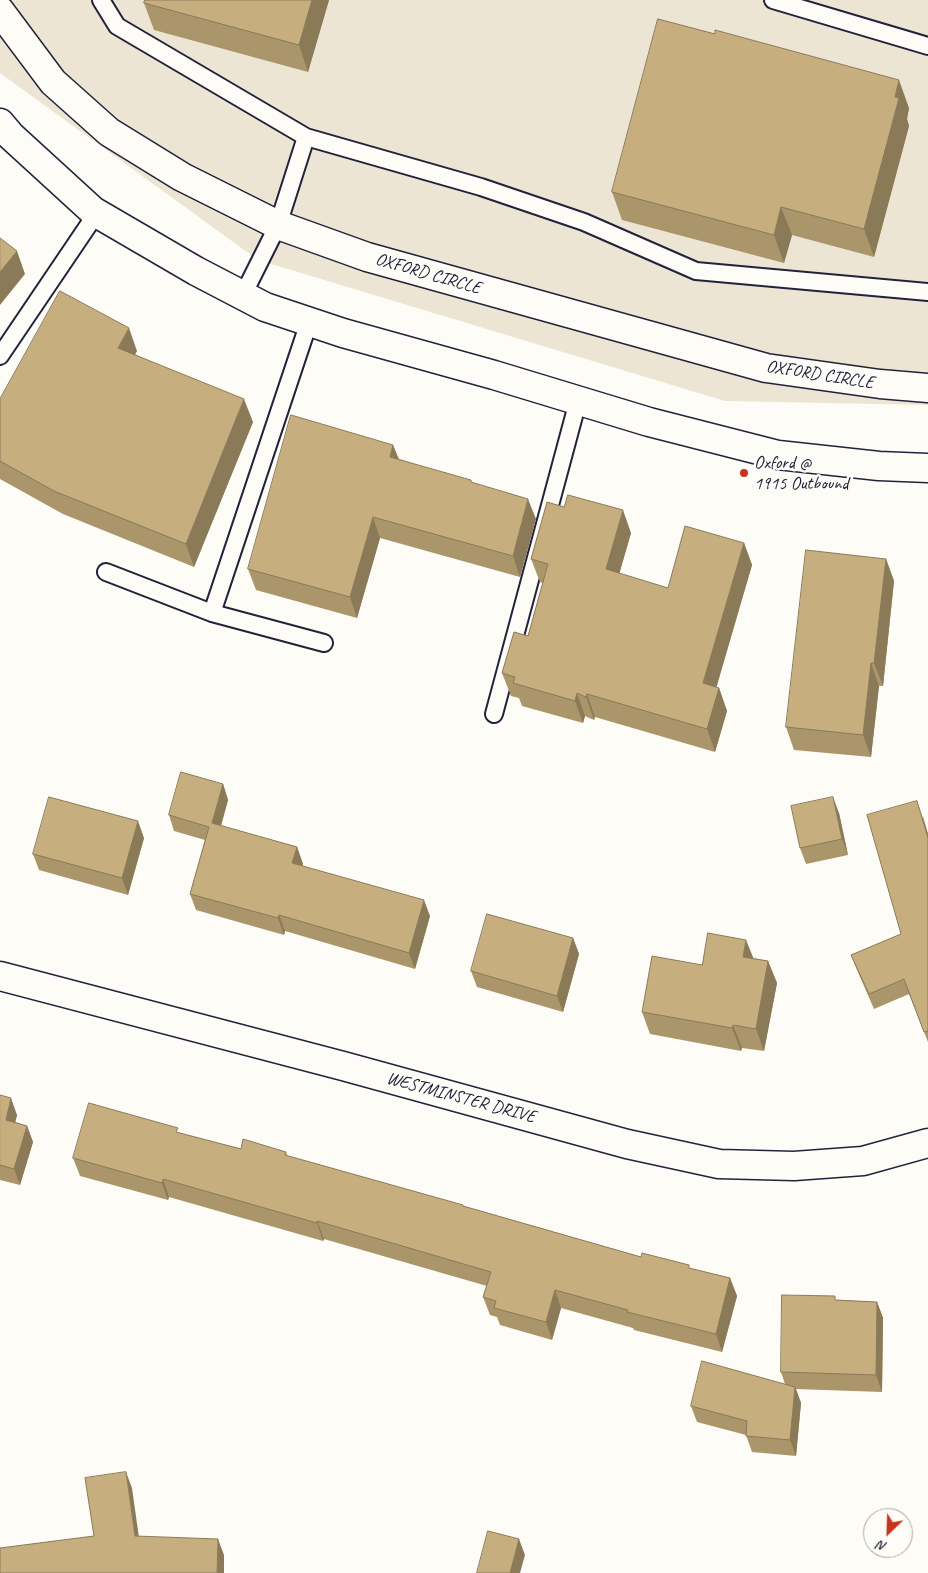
<!DOCTYPE html>
<html>
<head>
<meta charset="utf-8">
<style>
	body { margin:0 }
	#map { position:relative; width:928px; height:1573px; overflow:hidden; background:#fdfcf7; font-family:Caveat,sans-serif }
	canvas { display:block }
	.north { position:absolute; left:863px; top:1508px; width:50px; height:50px; box-sizing:border-box; background:#fdfcf7; border:1px solid #a5a5ac; border-radius:50%; rotate:204deg; font-size:14px; font-weight:700; line-height:20px; text-align:center; color:#22223b }
	.north::after { content:''; display:block; margin:auto; width:18px; height:22px; background:#c8321e; clip-path:polygon(50% 0,100% 100%,50% 72%,0 100%) }
</style>
</head>
<body>
<div id="map">
<canvas width="928" height="1573"></canvas>
<div class="north">N</div>
</div>
<script>
const g = document.querySelector('canvas').getContext('2d');
g.lineJoin = 'round';
function fillPath(path, color) { g.fillStyle = color; g.fill(path, 'evenodd'); }
function strokePath(path, color, width, dash) { g.strokeStyle = color; g.lineWidth = width; g.lineCap = dash ? 'butt' : 'round'; g.setLineDash(dash || []); g.stroke(path); }
function label(font, color, halo, rows, align = 'center') {
  g.font = font + ' Caveat,sans-serif'; g.lineWidth = 5; g.setLineDash([]); g.textBaseline = 'middle'; g.strokeStyle = halo; g.fillStyle = color; for (const [text, x, y, turn = 0] of rows) {
    g.save(); g.translate(x, y); g.rotate((+turn || 0) * Math.PI / 180); g.textAlign = isNaN(turn) ? turn : align; if (halo) g.strokeText(text, 0, 0); g.fillText(text, 0, 0); g.restore();
  }
}
const built = new Path2D(`
	M 0,0 L 928,0 L 928,405 L 725,401 L 258,260 L 0,73 Z`);
const lane = new Path2D(`
	M 101,0 L 117,26 L 306,137 L 481,187 L 584,222 L 696,271 L 928,292
	M 773,0 L 928,46
	M 243,295 L 278,225 L 306,137
	M 309,322 L 212,613 L 324,643
	M 0,356 L 96,214
	M 106,572 L 212,613
	M 494,714 L 578,401`);
const street = new Path2D(`
	M 0,976 L 343,1066 L 627,1144 L 719,1164 L 794,1166 L 863,1161 L 928,1143`);
const secondary = new Path2D(`
	M 0,11 L 53,82 L 109,132 L 182,177 L 278,225 L 367,257 L 766,368 L 880,384 L 928,388
	M 0,123 L 11,136 L 93,211 L 196,271 L 265,307 L 343,333 L 494,375 L 649,422 L 778,455 L 879,466 L 928,468`);
const wall = new Path2D(`
	M 145,0 L 329,0 L 308,72 L 154,30 L 144,3 Z
	M 909,108 L 907,119 L 909,126 L 874,257 L 792,235 L 784,263 L 622,220 L 612,192 Z
	M 137,351 L 135,354 L 253,422 L 194,567 L 63,514 L 0,479 L 0,399 Z
	M 393,445 L 399,459 L 473,483 L 536,519 L 520,577 L 380,538 L 357,618 L 256,590 L 248,569 Z
	M 631,533 L 619,574 L 668,588 L 744,543 L 752,565 L 716,687 L 719,688 L 727,711 L 715,752 L 595,717 L 594,720 L 585,716 L 583,723 L 522,706 L 519,698 L 511,696 L 502,673 L 528,636 L 543,583 L 540,582 L 531,559 Z
	M 886,559 L 894,581 L 883,686 L 879,686 L 871,757 L 794,750 L 786,727 Z
	M 223,784 L 228,800 L 221,826 L 297,847 L 303,864 L 302,866 L 430,916 L 415,969 L 285,931 L 284,935 L 196,910 L 190,894 L 205,840 L 174,831 L 169,815 Z
	M 839,813 L 848,855 L 806,864 L 800,848 Z
	M 923,816 L 928,834 L 928,1042 L 909,994 L 874,1009 L 857,970 L 851,955 L 901,934 Z
	M 144,838 L 128,895 L 39,870 L 33,854 Z
	M 573,938 L 579,954 L 563,1012 L 477,987 L 471,971 Z
	M 753,958 L 768,961 L 777,983 L 764,1051 L 742,1048 L 741,1051 L 650,1034 L 642,1012 L 702,965 Z
	M 0,1095 L 17,1115 L 15,1122 L 27,1126 L 33,1142 L 20,1185 L 0,1180 Z
	M 180,1133 L 241,1149 L 286,1152 L 287,1156 L 463,1206 L 641,1257 L 730,1278 L 737,1296 L 722,1352 L 634,1330 L 633,1328 L 561,1308 L 552,1340 L 500,1325 L 497,1317 L 490,1315 L 483,1297 L 487,1286 L 324,1239 L 323,1241 L 169,1197 L 168,1200 L 80,1176 L 73,1158 Z
	M 836,1300 L 877,1302 L 883,1318 L 882,1392 L 796,1389 L 801,1403 L 796,1456 L 752,1452 L 746,1435 L 697,1422 L 691,1406 L 785,1384 L 781,1372 Z`);
const shadedWall = new Path2D(`
	M 312,0 L 329,0 L 308,72 L 299,45 Z
	M 899,80 L 909,108 L 907,119 L 909,126 L 874,257 L 864,229 Z
	M 781,207 L 792,235 L 784,263 L 774,235 Z
	M 17,251 L 25,274 L 0,305 L 0,272 Z
	M 129,328 L 137,351 L 126,370 L 118,348 Z
	M 244,399 L 253,422 L 194,567 L 186,544 Z
	M 393,445 L 401,466 L 390,457 Z
	M 528,499 L 536,519 L 520,577 L 513,556 Z
	M 623,510 L 631,533 L 614,592 L 606,569 Z
	M 373,517 L 380,538 L 357,618 L 350,597 Z
	M 744,543 L 752,565 L 711,706 L 703,683 Z
	M 886,559 L 894,581 L 883,686 L 874,663 Z
	M 871,663 L 879,686 L 871,757 L 863,735 Z
	M 719,688 L 727,711 L 715,752 L 707,729 Z
	M 577,693 L 585,716 L 583,723 L 575,701 Z
	M 587,694 L 595,717 L 594,720 L 586,697 Z
	M 223,784 L 228,800 L 217,839 L 212,823 Z
	M 833,797 L 839,813 L 848,855 L 842,839 Z
	M 917,801 L 928,834 L 928,838 Z
	M 138,821 L 144,838 L 128,895 L 122,878 Z
	M 297,847 L 303,864 L 298,879 L 292,863 Z
	M 424,900 L 430,916 L 415,969 L 409,953 Z
	M 279,915 L 285,931 L 284,935 L 278,918 Z
	M 573,938 L 579,954 L 563,1012 L 557,996 Z
	M 746,940 L 755,962 L 743,957 Z
	M 768,961 L 777,983 L 764,1051 L 756,1029 Z
	M 733,1025 L 742,1048 L 741,1051 L 732,1028 Z
	M 11,1098 L 17,1115 L 12,1136 L 6,1120 Z
	M 27,1126 L 33,1142 L 20,1185 L 14,1169 Z
	M 163,1179 L 169,1197 L 168,1200 L 162,1183 Z
	M 317,1221 L 324,1239 L 323,1241 L 317,1223 Z
	M 730,1278 L 737,1296 L 722,1352 L 716,1334 Z
	M 555,1290 L 561,1308 L 552,1340 L 546,1322 Z
	M 877,1302 L 883,1318 L 882,1392 L 876,1375 Z
	M 795,1387 L 801,1403 L 796,1456 L 790,1440 Z
	M 126,1472 L 132,1488 L 141,1552 L 135,1536 Z
	M 218,1539 L 224,1555 L 224,1573 L 217,1573 Z
	M 519,1539 L 525,1555 L 520,1573 L 510,1573 Z`);
const building = new Path2D(`
	M 145,0 L 312,0 L 299,45 L 144,3 Z
	M 658,19 L 715,34 L 715,30 L 899,80 L 895,97 L 899,98 L 864,229 L 781,207 L 774,235 L 612,192 Z
	M 0,238 L 17,251 L 0,272 Z
	M 60,291 L 129,328 L 118,348 L 244,399 L 186,544 L 54,491 L 0,461 L 0,399 Z
	M 291,415 L 393,445 L 390,457 L 471,480 L 471,482 L 528,499 L 513,556 L 373,517 L 350,597 L 248,569 Z
	M 568,495 L 623,510 L 606,569 L 668,588 L 685,526 L 744,543 L 703,683 L 719,688 L 707,729 L 587,694 L 586,697 L 577,693 L 575,701 L 513,683 L 515,677 L 502,673 L 514,632 L 528,636 L 548,564 L 531,559 L 547,502 L 564,507 Z
	M 806,550 L 886,559 L 874,663 L 871,663 L 863,735 L 786,727 Z
	M 181,772 L 223,784 L 212,823 L 297,847 L 292,863 L 424,900 L 409,953 L 279,915 L 278,918 L 190,894 L 209,827 L 169,815 Z
	M 49,797 L 138,821 L 122,878 L 33,854 Z
	M 833,797 L 842,839 L 800,848 L 791,806 Z
	M 917,801 L 928,838 L 928,1031 L 924,1032 L 904,979 L 869,994 L 851,955 L 901,934 L 867,815 Z
	M 487,914 L 573,938 L 557,996 L 471,971 Z
	M 708,933 L 746,940 L 743,957 L 768,961 L 756,1029 L 733,1025 L 732,1028 L 642,1012 L 652,956 L 702,965 Z
	M 0,1095 L 11,1098 L 6,1120 L 27,1126 L 14,1169 L 0,1165 Z
	M 89,1103 L 178,1128 L 176,1132 L 241,1149 L 243,1139 L 286,1152 L 285,1155 L 463,1205 L 463,1206 L 641,1257 L 642,1253 L 689,1265 L 689,1268 L 730,1278 L 716,1334 L 627,1312 L 628,1310 L 555,1290 L 546,1322 L 494,1308 L 496,1301 L 483,1297 L 491,1272 L 317,1221 L 317,1223 L 163,1179 L 162,1183 L 73,1158 Z
	M 782,1295 L 835,1296 L 835,1300 L 877,1302 L 876,1375 L 781,1372 Z
	M 702,1361 L 795,1387 L 790,1440 L 746,1436 L 747,1421 L 691,1406 Z
	M 126,1472 L 135,1536 L 218,1539 L 217,1573 L 0,1573 L 0,1548 L 94,1536 L 85,1478 Z
	M 488,1531 L 519,1539 L 510,1573 L 477,1573 Z`);
const markers = [
	[744,473,5,"#c8321e"]
];
const streetNames = [
	["OXFORD CIRCLE",428,274,16],
	["OXFORD CIRCLE",820,375,9],
	["WESTMINSTER DRIVE",461,1098,15]
];
const poiNames = [
	["Oxford @",754,463],
	["1915 Outbound",754,484]
];
fillPath(built, '#ede5d3');
strokePath(lane, '#22223b', 20);
strokePath(street, '#22223b', 31);
strokePath(secondary, '#22223b', 31);
strokePath(lane, '#fdfcf7', 16);
strokePath(street, '#fdfcf7', 28);
strokePath(secondary, '#fdfcf7', 28);
fillPath(wall, '#ab966c');
fillPath(shadedWall, '#8b7a58');
fillPath(building, '#c7ae7e');
strokePath(building, '#8b7a58', 1);
for (const [x, y, r, color] of markers) { const dot = new Path2D(); dot.arc(x, y, r, 0, 2 * Math.PI); g.fillStyle = color; g.fill(dot); strokePath(dot, '#fdfcf7', 2); }
label('18px', '#22223b', '#fdfcf7', streetNames);
label('18px', '#22223b', '#fdfcf7', poiNames, 'left');
</script>
</body>
</html>
